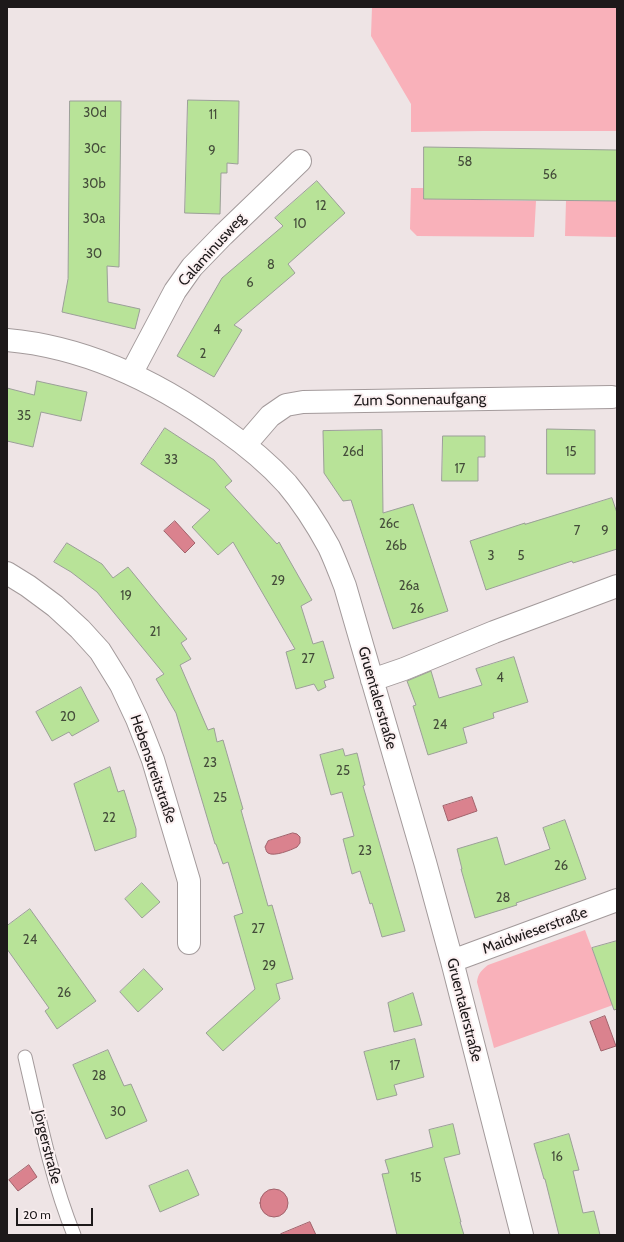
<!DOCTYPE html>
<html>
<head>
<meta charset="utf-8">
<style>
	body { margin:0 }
	#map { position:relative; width:624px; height:1242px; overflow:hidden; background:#eee4e5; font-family:Cabin,sans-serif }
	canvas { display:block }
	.frame { position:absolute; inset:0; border:8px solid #1d191a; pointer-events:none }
	.scale { position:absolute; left:16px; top:1208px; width:77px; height:18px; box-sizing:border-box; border:2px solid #1d191a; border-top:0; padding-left:5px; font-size:12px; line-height:14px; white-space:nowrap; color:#1d191a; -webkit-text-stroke:3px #fcf1f2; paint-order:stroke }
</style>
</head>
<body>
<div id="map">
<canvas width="624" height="1242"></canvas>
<div class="frame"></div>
<div class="scale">20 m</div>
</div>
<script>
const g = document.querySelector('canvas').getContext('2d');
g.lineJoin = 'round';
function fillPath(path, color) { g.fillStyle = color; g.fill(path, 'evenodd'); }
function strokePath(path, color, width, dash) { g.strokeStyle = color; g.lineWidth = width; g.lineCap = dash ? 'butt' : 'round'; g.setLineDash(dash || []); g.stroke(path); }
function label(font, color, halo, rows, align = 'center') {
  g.font = font + ' Cabin,sans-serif'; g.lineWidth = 4; g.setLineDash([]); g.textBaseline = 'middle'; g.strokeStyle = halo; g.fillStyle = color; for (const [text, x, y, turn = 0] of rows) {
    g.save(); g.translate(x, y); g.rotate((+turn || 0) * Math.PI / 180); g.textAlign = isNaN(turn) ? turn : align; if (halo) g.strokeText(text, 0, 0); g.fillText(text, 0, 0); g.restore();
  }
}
const green = new Path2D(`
	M 372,7 L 617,7 L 617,131 L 483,131 L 411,132 L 411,104 L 371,36 Z
	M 411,188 L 423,188 L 424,199 L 536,201 L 534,237 L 417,236 L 410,229 Z
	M 566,201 L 617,201 L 617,237 L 565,236 Z
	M 585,930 L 613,1005 L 494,1048 L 477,982 C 478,973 482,970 488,965 Z`);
const water = new Path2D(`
	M 175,521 L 195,543 L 185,553 L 164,531 Z
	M 472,797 L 477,811 L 448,821 L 443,806 Z
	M 293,833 L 297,834 L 300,837 L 300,843 L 297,847 C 291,850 274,857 268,853 C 266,852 266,849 265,847 L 268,841 Z
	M 605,1016 L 616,1046 L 601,1051 L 590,1022 Z
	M 29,1165 L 37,1177 L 18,1191 L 9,1180 Z
	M260 1203a14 14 0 1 1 28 0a14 14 0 1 1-28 0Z
	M 310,1222 L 316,1235 L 282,1235 L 281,1234 Z`);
const building = new Path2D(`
	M 188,100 L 239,101 L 238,164 L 227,163 L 227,173 L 221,173 L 220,214 L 185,213 Z
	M 70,101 L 121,101 L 119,267 L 107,266 L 108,302 L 140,309 L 135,329 L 62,312 L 68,279 Z
	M 424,147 L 617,150 L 617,201 L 424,199 Z
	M 317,181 L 345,213 L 288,264 L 295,273 L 234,325 L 242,330 L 214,377 L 177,356 L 222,278 L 283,226 L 275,218 Z
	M 37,381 L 87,392 L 81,421 L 41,412 L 33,447 L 7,441 L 7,388 L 34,395 Z
	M 165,428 L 214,460 L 232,481 L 225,487 L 277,544 L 279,542 L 312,600 L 301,606 L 313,644 L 323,641 L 334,678 L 324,681 L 326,687 L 318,691 L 314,684 L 296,689 L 286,652 L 295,649 L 233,542 L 218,555 L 192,527 L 210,510 L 141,464 Z
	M 547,429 L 595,430 L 595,474 L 547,474 Z
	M 382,430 L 383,513 L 413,504 L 448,611 L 393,629 L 351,500 L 343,501 L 324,473 L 323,431 Z
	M 443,436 L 485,436 L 485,457 L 478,457 L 478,481 L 442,481 Z
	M 612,498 L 617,513 L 617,549 L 573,563 L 572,561 L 486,590 L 470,541 L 525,523 L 525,524 Z
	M 67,543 L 102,564 L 113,578 L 128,567 L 187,639 L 181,643 L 191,659 L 180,665 L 208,730 L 214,728 L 217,742 L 223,740 L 243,809 L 241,810 L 268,906 L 272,905 L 293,979 L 276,984 L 280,999 L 223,1051 L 206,1033 L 255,989 L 234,916 L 243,913 L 228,862 L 223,864 L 216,844 L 215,844 L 176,713 L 156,679 L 164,674 L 97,592 L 71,572 L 54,562 Z
	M 514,657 L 528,702 L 493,713 L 494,718 L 463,728 L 467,743 L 428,755 L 413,706 L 416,705 L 407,681 L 431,671 L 439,698 L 482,685 L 476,669 Z
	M 81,687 L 99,721 L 72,736 L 69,732 L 52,741 L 36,712 Z
	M 343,749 L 345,756 L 357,753 L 365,785 L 363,786 L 405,931 L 382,937 L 372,903 L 370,904 L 360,871 L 352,874 L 343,839 L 354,836 L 342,792 L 331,795 L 320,755 Z
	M 110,767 L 118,792 L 124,790 L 136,829 L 136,837 L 95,851 L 74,784 Z
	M 565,820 L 586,879 L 516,903 L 517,905 L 475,918 L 461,869 L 462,869 L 457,849 L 497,837 L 505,865 L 550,849 L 543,828 Z
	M 142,883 L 160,902 L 142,918 L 125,899 Z
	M 30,909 L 96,1001 L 57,1029 L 45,1011 L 49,1008 L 7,949 L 7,926 Z
	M 617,941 L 617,1009 L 614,1010 L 592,948 Z
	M 144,969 L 163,989 L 138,1012 L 120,992 Z
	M 413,993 L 422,1025 L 394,1032 L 388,1003 Z
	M 415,1039 L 424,1077 L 394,1085 L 397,1095 L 377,1100 L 364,1052 Z
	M 108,1050 L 124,1086 L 131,1084 L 147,1121 L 106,1139 L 73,1065 Z
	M 453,1124 L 460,1154 L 444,1158 L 461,1222 L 460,1222 L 464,1235 L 397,1235 L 382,1174 L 389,1173 L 385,1160 L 433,1147 L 429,1130 Z
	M 569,1134 L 579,1170 L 573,1171 L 583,1213 L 594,1211 L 600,1235 L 559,1235 L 545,1179 L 544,1179 L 534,1144 Z
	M 188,1170 L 199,1195 L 160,1212 L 149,1186 Z`);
const service = new Path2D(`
	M 25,1057 C 39,1117 51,1178 74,1235`);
const minor = new Path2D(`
	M 7,340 C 86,347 160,383 223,429 C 246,445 268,463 287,484 C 303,503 317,525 329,547 C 335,560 340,573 345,586 L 425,862 L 452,961 L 522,1235
	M 131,374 L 175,291 L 192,267 L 223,235 L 300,161
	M 245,445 L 270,416 L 286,405 L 303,402 L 612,397
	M 7,573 L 28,586 L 55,606 L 80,629 L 100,651 L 121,685 L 137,719 L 153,760 L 189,881 L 189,943
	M 372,680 L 404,669 L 494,632 L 617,586
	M 452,961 L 617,900`);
const numberNames = [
	["30d",95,113],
	["11",213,115],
	["30c",95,149],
	["9",212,151],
	["58",465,162],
	["56",550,175],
	["30b",94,184],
	["12",321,206],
	["30a",94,219],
	["10",300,224],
	["30",94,254],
	["8",271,265],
	["6",250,283],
	["4",217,330],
	["2",203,354],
	["35",24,416],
	["26d",353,452],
	["15",571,452],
	["33",171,460],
	["17",460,469],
	["26c",389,524],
	["7",577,531],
	["9",605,531],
	["26b",396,546],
	["3",491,556],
	["5",521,556],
	["29",278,581],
	["26a",409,586],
	["19",126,596],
	["26",417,609],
	["21",155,632],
	["27",308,659],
	["4",500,678],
	["20",68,717],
	["24",440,725],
	["23",210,763],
	["25",343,771],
	["25",220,798],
	["22",109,818],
	["23",365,851],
	["26",561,866],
	["28",503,898],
	["27",258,929],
	["24",30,940],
	["29",269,966],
	["26",64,993],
	["17",395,1066],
	["28",99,1076],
	["30",118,1112],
	["16",557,1157],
	["15",416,1178]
];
const streetNames = [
	["Calaminusweg",212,250,-48],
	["Zum Sonnenaufgang",420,400,-1],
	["Gruentalerstraße",377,698,74],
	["Hebenstreitstraße",153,769,71],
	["Maidwieserstraße",535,931,-20],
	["Gruentalerstraße",464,1010,76],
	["Jörgerstraße",47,1147,76]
];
fillPath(green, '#f9b1ba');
fillPath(water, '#da828e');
strokePath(water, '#a1626b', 1);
fillPath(building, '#b8e398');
strokePath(building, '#9b9f98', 1);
strokePath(service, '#a39a9b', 15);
strokePath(minor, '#a39a9b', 24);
strokePath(service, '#fff', 13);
strokePath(minor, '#fff', 22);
label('13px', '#444c3a', null, numberNames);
label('15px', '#1d191a', '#fcf1f2', streetNames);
</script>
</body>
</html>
